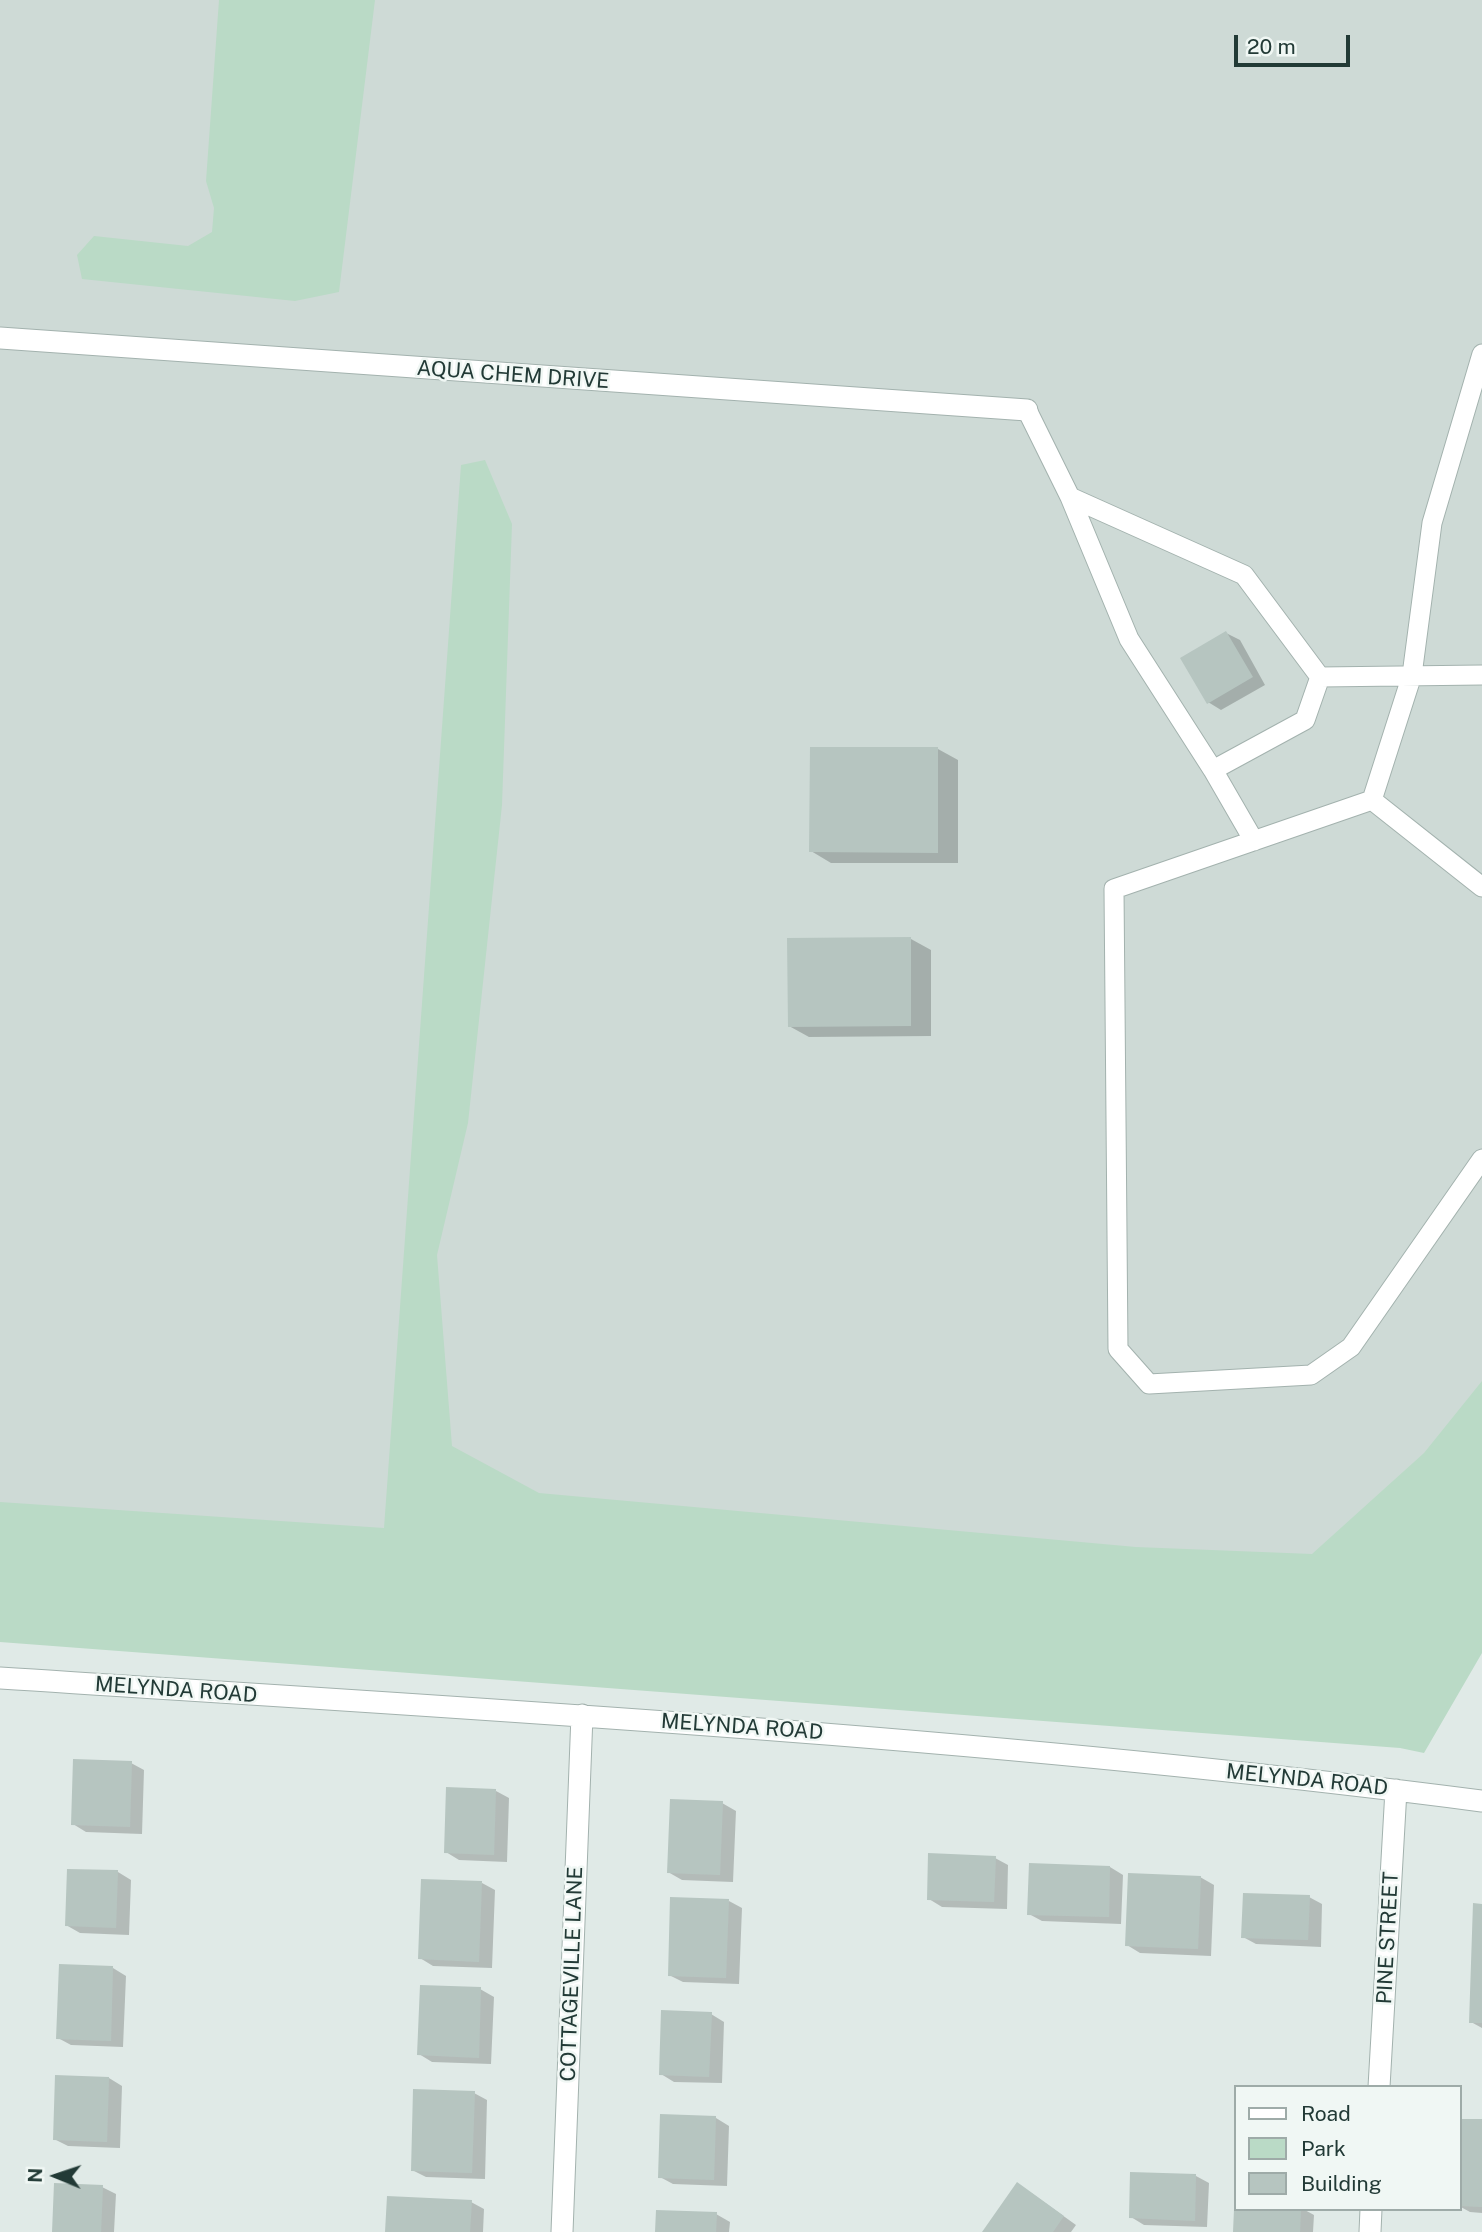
<!DOCTYPE html>
<html>
<head>
<meta charset="utf-8">
<style>
	body { margin:0 }
	#map { position:relative; width:1482px; height:2232px; overflow:hidden; background:#e0eae7; font-family:"Public Sans",sans-serif }
	canvas { display:block }
	.legend { position:absolute; left:1234px; top:2085px; width:228px; height:126px; box-sizing:border-box; background:#f0f7f4; border:2px solid #9eaba8; margin:0; padding:9px 12px; list-style:none; font-size:21px; color:#223a36 }
	.legend li { display:flex; align-items:center; gap:14px; height:35px }
	.legend b { width:35px; border:2px solid #9eaba8 }
	.north { position:absolute; left:21px; top:2141px; width:70px; height:70px; -webkit-text-stroke:5px #f0f7f4; paint-order:stroke; rotate:272deg; font-size:19px; font-weight:700; line-height:28px; text-align:center; color:#223a36 }
	.north::after { content:''; display:block; margin:auto; width:24px; height:32px; background:#223a36; clip-path:polygon(50% 0,100% 100%,50% 72%,0 100%) }
	.scale { position:absolute; left:1234px; top:35px; width:116px; height:32px; box-sizing:border-box; border:4px solid #223a36; border-top:0; padding-left:9px; font-size:21px; line-height:24px; white-space:nowrap; color:#223a36; -webkit-text-stroke:5px #f0f7f4; paint-order:stroke }
</style>
</head>
<body>
<div id="map">
<canvas width="1482" height="2232"></canvas>
<ul class="legend">
<li><b style="height:9px;background:#fff"></b>Road</li>
<li><b style="height:19px;background:#badac6"></b>Park</li>
<li><b style="height:19px;background:#b6c5c0"></b>Building</li>
</ul>
<div class="north">N</div>
<div class="scale">20 m</div>
</div>
<script>
const g = document.querySelector('canvas').getContext('2d');
g.lineJoin = 'round';
function fillPath(path, color) { g.fillStyle = color; g.fill(path, 'evenodd'); }
function strokePath(path, color, width, dash) { g.strokeStyle = color; g.lineWidth = width; g.lineCap = dash ? 'butt' : 'round'; g.setLineDash(dash || []); g.stroke(path); }
function label(font, color, halo, rows, align = 'center') {
  g.font = font + ' "Public Sans",sans-serif'; g.lineWidth = 5; g.setLineDash([]); g.textBaseline = 'middle'; g.strokeStyle = halo; g.fillStyle = color; for (const [text, x, y, turn = 0] of rows) {
    g.save(); g.translate(x, y); g.rotate((+turn || 0) * Math.PI / 180); g.textAlign = isNaN(turn) ? turn : align; if (halo) g.strokeText(text, 0, 0); g.fillText(text, 0, 0); g.restore();
  }
}
const built = new Path2D(`
	M 0,0 L 1482,0 L 1482,1604 L 0,1642 Z`);
const green = new Path2D(`
	M 219,0 L 375,0 L 339,292 L 295,301 L 82,279 L 77,255 L 94,236 L 188,246 L 212,232 L 214,208 L 206,181 Z
	M 485,460 L 512,524 L 502,805 L 468,1123 L 437,1255 L 452,1446 L 539,1493 L 1136,1547 L 1312,1554 L 1424,1453 L 1482,1381 L 1482,1653 L 1424,1753 L 1400,1748 L 0,1642 L 0,1502 L 384,1528 L 461,465 Z`);
const shadow = new Path2D(`
	M 1226,633 L 1240,640 L 1265,685 L 1221,710 L 1208,702 Z
	M 938,749 L 958,760 L 958,863 L 831,863 L 811,851 Z
	M 911,939 L 931,950 L 931,1036 L 809,1037 L 789,1026 Z
	M 131,1763 L 144,1770 L 142,1834 L 86,1832 L 73,1824 Z
	M 496,1791 L 509,1798 L 507,1862 L 459,1860 L 446,1852 Z
	M 722,1803 L 736,1811 L 733,1882 L 682,1880 L 668,1872 Z
	M 995,1858 L 1008,1865 L 1007,1909 L 942,1907 L 929,1899 Z
	M 1110,1867 L 1123,1875 L 1121,1924 L 1042,1921 L 1029,1914 Z
	M 68,1870 L 118,1872 L 131,1880 L 129,1935 L 80,1933 L 66,1925 Z
	M 1200,1877 L 1214,1885 L 1211,1956 L 1140,1953 L 1127,1945 Z
	M 482,1883 L 495,1890 L 492,1968 L 433,1966 L 420,1958 Z
	M 1309,1897 L 1322,1904 L 1321,1947 L 1256,1944 L 1243,1937 Z
	M 729,1901 L 742,1908 L 739,1984 L 683,1982 L 669,1975 Z
	M 1482,1906 L 1482,2028 L 1471,2022 Z
	M 113,1968 L 126,1976 L 123,2047 L 71,2045 L 58,2038 Z
	M 480,1989 L 494,1997 L 491,2064 L 432,2062 L 419,2054 Z
	M 711,2014 L 724,2022 L 722,2083 L 674,2082 L 661,2074 Z
	M 109,2078 L 122,2086 L 120,2148 L 68,2146 L 54,2139 Z
	M 474,2093 L 487,2100 L 485,2179 L 426,2177 L 412,2170 Z
	M 662,2116 L 716,2118 L 729,2126 L 727,2186 L 673,2184 L 660,2177 Z
	M 1482,2121 L 1482,2213 L 1470,2212 L 1459,2206 Z
	M 1196,2176 L 1209,2183 L 1207,2227 L 1144,2225 L 1131,2217 Z
	M 102,2187 L 116,2194 L 114,2232 L 54,2232 Z
	M 1030,2192 L 1076,2225 L 1071,2232 L 984,2232 Z
	M 471,2202 L 484,2209 L 483,2232 L 387,2232 Z
	M 1236,2209 L 1303,2209 L 1314,2215 L 1313,2232 L 1235,2232 Z
	M 716,2214 L 730,2222 L 729,2232 L 657,2232 Z`);
const building = new Path2D(`
	M 1226,631 L 1253,677 L 1207,704 L 1180,658 Z
	M 810,747 L 938,747 L 938,853 L 809,852 Z
	M 911,937 L 911,1026 L 788,1027 L 787,938 Z
	M 73,1759 L 132,1761 L 130,1827 L 71,1825 Z
	M 446,1787 L 496,1789 L 494,1855 L 444,1853 Z
	M 670,1799 L 723,1801 L 720,1875 L 667,1873 Z
	M 928,1853 L 996,1856 L 994,1902 L 927,1900 Z
	M 1029,1863 L 1110,1866 L 1109,1917 L 1027,1915 Z
	M 67,1869 L 118,1870 L 116,1928 L 65,1926 Z
	M 1128,1873 L 1201,1876 L 1198,1949 L 1125,1946 Z
	M 421,1879 L 482,1881 L 479,1962 L 418,1959 Z
	M 1243,1893 L 1310,1895 L 1308,1940 L 1241,1938 Z
	M 670,1897 L 729,1899 L 726,1978 L 668,1976 Z
	M 1473,1903 L 1482,1904 L 1482,2023 L 1469,2023 Z
	M 59,1964 L 113,1966 L 111,2041 L 56,2039 Z
	M 420,1985 L 481,1987 L 479,2058 L 417,2055 Z
	M 661,2010 L 712,2012 L 709,2077 L 659,2075 Z
	M 55,2075 L 109,2077 L 107,2142 L 53,2140 Z
	M 413,2089 L 475,2091 L 472,2173 L 411,2171 Z
	M 660,2114 L 716,2116 L 714,2180 L 658,2178 Z
	M 1459,2119 L 1482,2119 L 1482,2207 L 1459,2206 Z
	M 1130,2172 L 1196,2174 L 1195,2221 L 1129,2218 Z
	M 1017,2182 L 1064,2216 L 1053,2232 L 982,2232 Z
	M 54,2183 L 103,2185 L 101,2232 L 52,2232 Z
	M 387,2196 L 472,2200 L 470,2232 L 385,2232 Z
	M 1234,2209 L 1301,2209 L 1300,2232 L 1233,2232 Z
	M 656,2210 L 717,2212 L 716,2232 L 655,2232 Z`);
const service = new Path2D(`
	M 1482,354 L 1432,523 L 1412,675 L 1372,800 L 1114,889 L 1118,1349 L 1149,1384 L 1311,1375 L 1351,1347 L 1482,1159
	M 1027,410 L 1070,497 L 1129,639 L 1213,770 L 1305,720 L 1320,677 L 1244,575 L 1070,497
	M 1320,677 L 1482,675
	M 1213,770 L 1254,841
	M 1372,800 L 1482,887`);
const minor = new Path2D(`
	M 0,338 L 1027,410
	M 0,1678 C 495,1710 990,1737 1482,1801
	M 1379,2087 L 1396,1790
	M 562,2232 L 582,1715
	M 1370,2232 L 1371,2209`);
const streetNames = [
	["AQUA CHEM DRIVE",513,375,4],
	["MELYNDA ROAD",176,1690,4],
	["MELYNDA ROAD",742,1727,4],
	["MELYNDA ROAD",1307,1780,6],
	["PINE STREET",1388,1938,-87],
	["COTTAGEVILLE LANE",572,1974,-88]
];
fillPath(built, '#cedad6');
fillPath(green, '#badac6');
fillPath(shadow, '#0003');
fillPath(building, '#b6c5c0');
strokePath(service, '#a3b2ae', 21);
strokePath(minor, '#a3b2ae', 23);
strokePath(service, '#fff', 19);
strokePath(minor, '#fff', 21);
label('21px', '#223a36', '#f0f7f4', streetNames);
</script>
</body>
</html>
